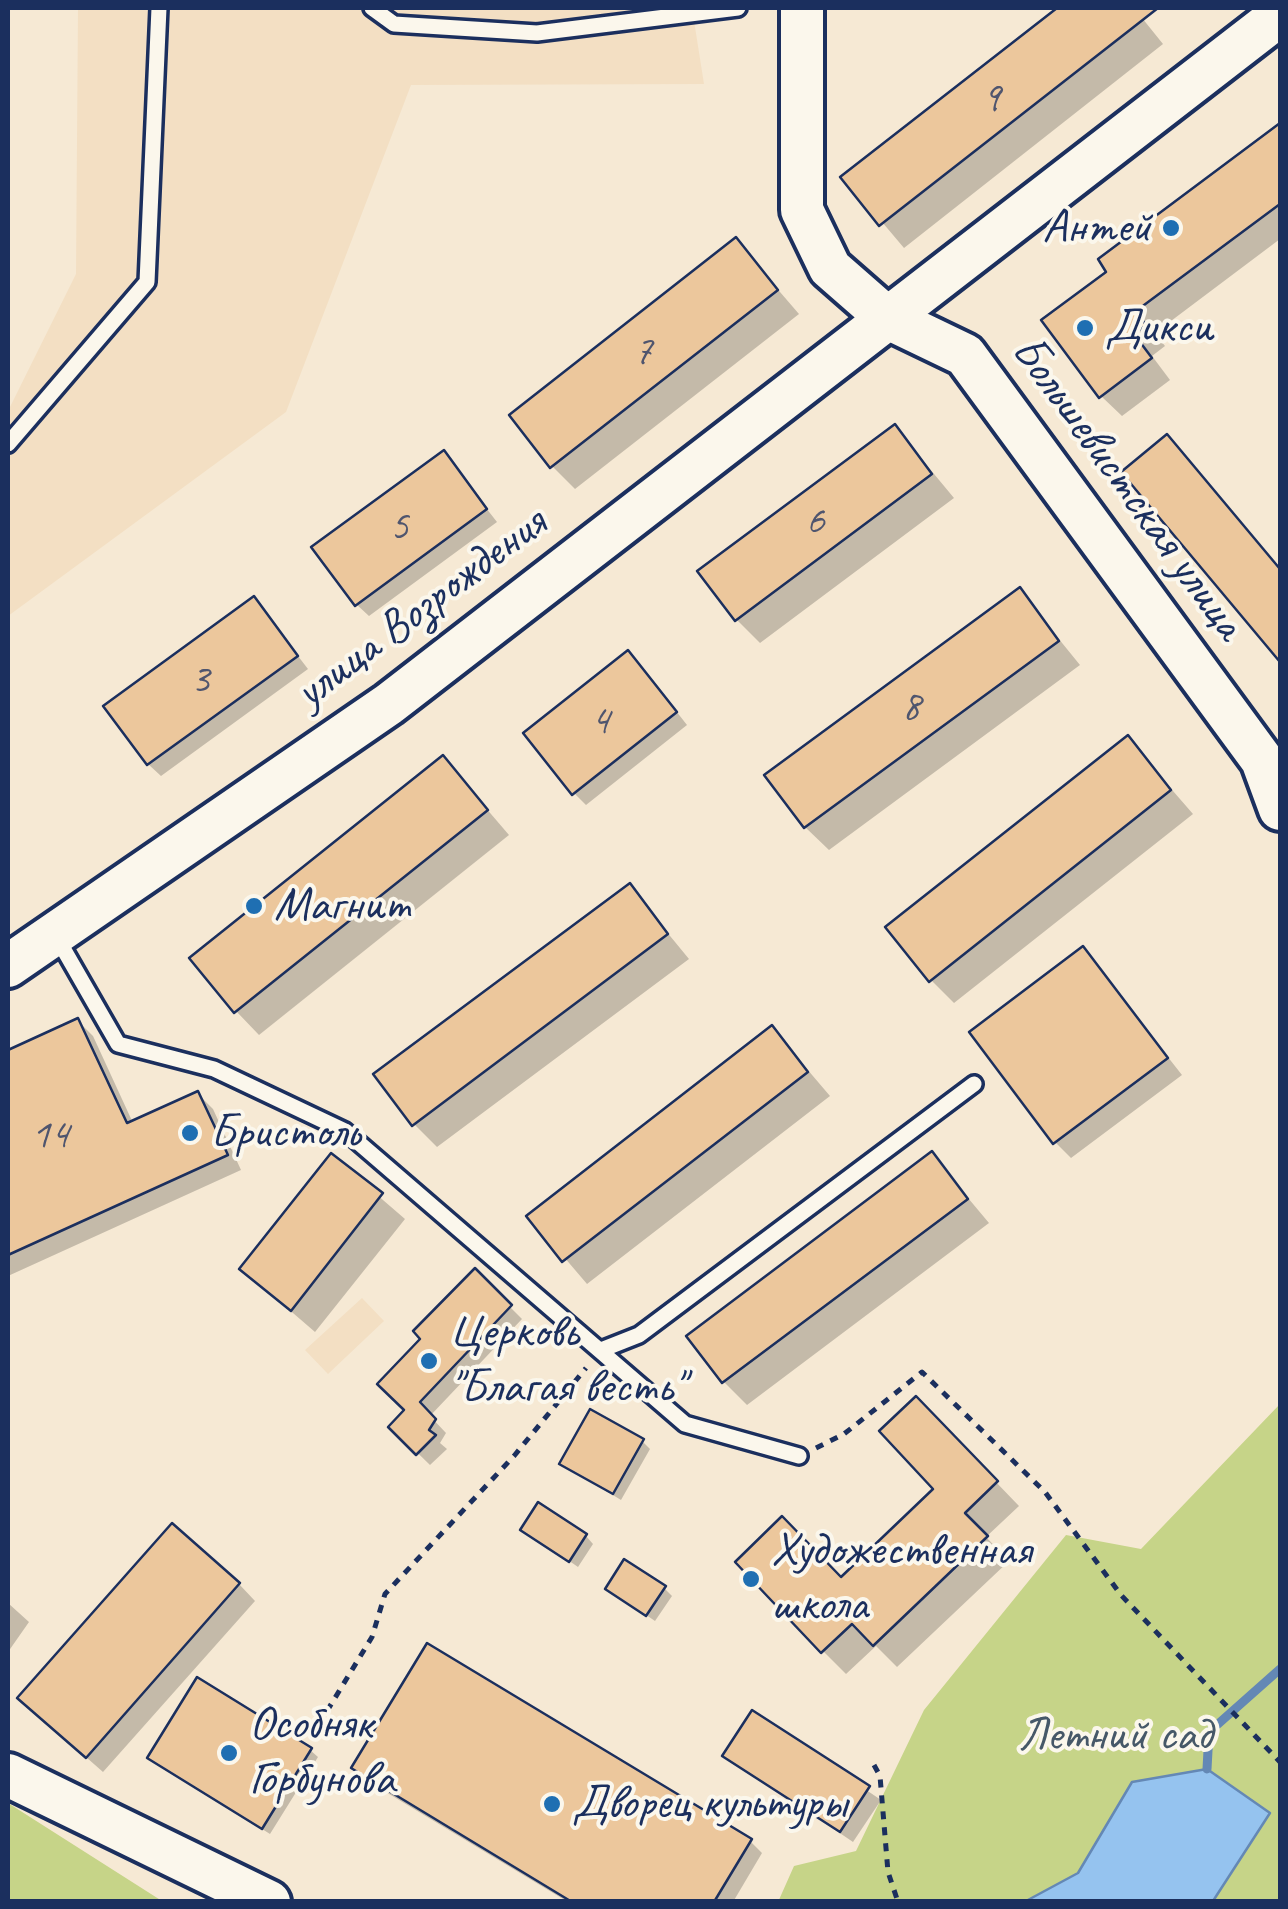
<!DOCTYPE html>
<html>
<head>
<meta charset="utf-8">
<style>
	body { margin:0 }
	#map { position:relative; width:1288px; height:1909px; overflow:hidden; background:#f6e9d4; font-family:Caveat,sans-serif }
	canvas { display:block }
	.frame { position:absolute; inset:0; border:10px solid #1b2f5e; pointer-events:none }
</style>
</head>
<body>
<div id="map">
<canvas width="1288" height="1909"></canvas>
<div class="frame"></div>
</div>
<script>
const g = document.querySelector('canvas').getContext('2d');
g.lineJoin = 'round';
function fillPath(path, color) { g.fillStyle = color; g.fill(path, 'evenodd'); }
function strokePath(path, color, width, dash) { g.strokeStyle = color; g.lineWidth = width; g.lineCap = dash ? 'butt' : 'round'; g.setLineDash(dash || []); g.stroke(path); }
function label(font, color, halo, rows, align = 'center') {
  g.font = font + ' Caveat,sans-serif'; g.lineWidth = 8; g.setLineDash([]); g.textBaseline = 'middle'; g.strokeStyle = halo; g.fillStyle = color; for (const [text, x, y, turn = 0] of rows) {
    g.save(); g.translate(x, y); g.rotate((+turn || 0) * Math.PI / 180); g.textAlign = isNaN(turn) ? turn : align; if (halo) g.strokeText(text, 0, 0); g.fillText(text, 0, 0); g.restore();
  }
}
const built = new Path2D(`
	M 78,8 L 692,8 L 704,84 L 411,85 L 286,412 L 8,616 L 8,411 L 76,274 Z
	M 362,1298 L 384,1321 L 328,1374 L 305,1350 Z`);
const green = new Path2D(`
	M 1280,1404 L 1280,1901 L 778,1902 L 794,1866 L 856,1851 L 924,1710 L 1066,1535 L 1141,1549 Z
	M 8,1803 L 162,1901 L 8,1901 Z`);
const water = new Path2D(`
	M 1207,1769 L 1270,1813 L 1213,1901 L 1026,1901 L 1078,1873 L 1132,1782 Z`);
const shadow = new Path2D(`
	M 1061,8 L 1134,8 L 1163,44 L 904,248 L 844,177 Z
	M 1280,126 L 1280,239 L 1155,333 L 1165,346 L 1152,356 L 1170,380 L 1122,416 L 1101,396 L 1110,272 L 1101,260 Z
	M 736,241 L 799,314 L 575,489 L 552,466 Z
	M 895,427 L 954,498 L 760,643 L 736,619 Z
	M 1167,437 L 1280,568 L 1280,658 L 1125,472 Z
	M 443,453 L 497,522 L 369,616 L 356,604 Z
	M 1019,590 L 1080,665 L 829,850 L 805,827 Z
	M 254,599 L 308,669 L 161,776 L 148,764 Z
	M 640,665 L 687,725 L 586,805 L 574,793 Z
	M 1127,738 L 1193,814 L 954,1003 L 931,980 Z
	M 443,758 L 509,835 L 259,1035 L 236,1011 Z
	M 629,886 L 689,959 L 437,1147 L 414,1124 Z
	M 1083,949 L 1182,1075 L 1071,1158 L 1055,1142 Z
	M 78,1021 L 93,1036 L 133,1123 L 198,1094 L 213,1109 L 241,1170 L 8,1276 L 8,1052 Z
	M 772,1028 L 830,1096 L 587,1284 L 529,1216 Z
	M 932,1155 L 989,1223 L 747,1405 L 724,1382 Z
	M 332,1156 L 405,1219 L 315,1332 L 242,1269 Z
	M 475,1272 L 522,1319 L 430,1416 L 446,1433 L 440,1443 L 447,1449 L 430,1465 L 391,1427 L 408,1410 L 423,1339 Z
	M 939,1423 L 1019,1506 L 986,1537 L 1009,1561 L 897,1667 L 876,1646 L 846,1674 L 823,1651 L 841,1580 L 937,1489 Z
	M 642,1441 L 650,1449 L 621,1500 L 562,1464 Z
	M 523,1529 L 586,1536 L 593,1544 L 578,1567 Z
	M 239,1584 L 255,1601 L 103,1772 L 37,1714 Z
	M 664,1588 L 672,1596 L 655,1621 L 608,1589 Z
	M 8,1603 L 29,1622 L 8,1652 Z
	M 753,1713 L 881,1800 L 853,1842 L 726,1756 Z
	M 310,1750 L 318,1757 L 270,1834 L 150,1758 Z
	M 354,1768 L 750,1841 L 762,1853 L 733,1902 L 568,1902 L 366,1780 Z`);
const stream = new Path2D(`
	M 1207,1769 L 1209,1732 L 1280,1669`);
const building = new Path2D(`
	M 1057,8 L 1158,8 L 879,226 L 840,177 Z
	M 1280,123 L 1280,204 L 1136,311 L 1146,325 L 1134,334 L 1152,358 L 1099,398 L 1041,320 L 1106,272 L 1098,259 Z
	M 736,237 L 778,290 L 550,468 L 509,415 Z
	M 895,424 L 932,474 L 735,621 L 697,571 Z
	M 1167,434 L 1280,569 L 1280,662 L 1121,472 Z
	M 444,450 L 487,509 L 355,606 L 311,547 Z
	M 1020,587 L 1059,641 L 804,828 L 764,775 Z
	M 254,596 L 298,656 L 147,765 L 103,706 Z
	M 628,650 L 677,712 L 572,795 L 523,733 Z
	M 1128,735 L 1171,790 L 929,982 L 885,927 Z
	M 443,755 L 488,810 L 234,1013 L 189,958 Z
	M 630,883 L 668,934 L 412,1126 L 373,1074 Z
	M 1083,946 L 1168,1058 L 1053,1144 L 969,1032 Z
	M 78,1018 L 127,1123 L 198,1091 L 228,1155 L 8,1255 L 8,1050 Z
	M 772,1025 L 808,1072 L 562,1262 L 526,1216 Z
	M 932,1151 L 968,1199 L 722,1383 L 686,1336 Z
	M 331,1153 L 383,1193 L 291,1311 L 239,1269 Z
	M 475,1268 L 512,1305 L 420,1402 L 436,1419 L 429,1430 L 436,1435 L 416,1455 L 388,1427 L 404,1410 L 377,1384 L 420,1339 L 413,1331 Z
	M 916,1396 L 998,1481 L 965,1513 L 988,1536 L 873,1646 L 852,1624 L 821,1653 L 735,1562 L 782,1516 L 841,1577 L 933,1489 L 879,1431 Z
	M 590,1409 L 644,1439 L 613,1494 L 559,1464 Z
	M 538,1502 L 587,1534 L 569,1562 L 520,1530 Z
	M 172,1523 L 240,1583 L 86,1758 L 17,1698 Z
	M 624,1559 L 666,1586 L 646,1616 L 605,1589 Z
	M 427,1643 L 752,1839 L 714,1902 L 572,1902 L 351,1768 Z
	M 197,1677 L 312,1748 L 262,1829 L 147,1758 Z
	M 752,1710 L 870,1786 L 840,1832 L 722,1756 Z`);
const path = new Path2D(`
	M 816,1448 L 844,1434 L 922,1372 L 1045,1492 L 1121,1595 L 1280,1762
	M 327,1711 L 372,1637 L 385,1594 L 514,1456 L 586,1368
	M 874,1765 L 880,1776 L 888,1872 L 898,1902`);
const lane = new Path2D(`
	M 372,8 L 394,24 L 537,33 L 738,8
	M 8,444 L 147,282 L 159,8
	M 56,936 L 118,1044 L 214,1069 L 345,1131 L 685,1424 L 799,1456
	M 601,1350 L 639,1335 L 974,1084`);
const secondary = new Path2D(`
	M 802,8 L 802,210 L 830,268 L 886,317 L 965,355 L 1262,760 L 1280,809
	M 8,966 L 389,704 L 1280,15
	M 8,1775 L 269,1902`);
const markers = [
	[1171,228,10,"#1f6fb2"],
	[1085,328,10,"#1f6fb2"],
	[254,906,10,"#1f6fb2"],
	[190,1133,10,"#1f6fb2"],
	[429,1361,10,"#1f6fb2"],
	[751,1579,10,"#1f6fb2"],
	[229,1753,10,"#1f6fb2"],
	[552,1804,10,"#1f6fb2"]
];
const numberNames = [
	["9",991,99],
	["7",643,352],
	["6",815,522],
	["5",399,528],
	["3",200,681],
	["8",911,708],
	["4",600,722],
	["14",50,1136]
];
const poiNames = [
	["Антей",1151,228,"right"],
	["Дикси",1105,328],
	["Магнит",274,906],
	["Бристоль",210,1133],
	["Церковь",449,1333],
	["\"Благая весть\"",449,1388],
	["Художественная",771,1551],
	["школа",771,1606],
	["Особняк",249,1725],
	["Горбунова",249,1780],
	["Дворец культуры",572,1804]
];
const streetNames = [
	["Большевистская улица",1127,488,54],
	["улица Возрождения",421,609,-37]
];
const parkNames = [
	["Летний сад",1115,1736]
];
fillPath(built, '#f3dfc3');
fillPath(green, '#c6d488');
fillPath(water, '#95c3ef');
strokePath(water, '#6488b5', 2.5);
fillPath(shadow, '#0003');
strokePath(stream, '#6488b5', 9);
fillPath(building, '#ecc79c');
strokePath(building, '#1b2f5e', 2.5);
strokePath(lane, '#1b2f5e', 22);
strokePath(secondary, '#1b2f5e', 50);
strokePath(path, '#1b2f5e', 5, [8, 8]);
strokePath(lane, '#fbf7ec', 15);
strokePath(secondary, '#fbf7ec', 42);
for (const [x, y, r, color] of markers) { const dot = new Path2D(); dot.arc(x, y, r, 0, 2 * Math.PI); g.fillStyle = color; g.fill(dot); strokePath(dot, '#fbf7ec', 4); }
label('42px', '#4f556e', null, numberNames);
label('48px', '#1b2f5e', '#fbf7ec', poiNames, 'left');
label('48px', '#1b2f5e', '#fbf7ec', streetNames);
label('48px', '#465868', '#fbf7ec', parkNames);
</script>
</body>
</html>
